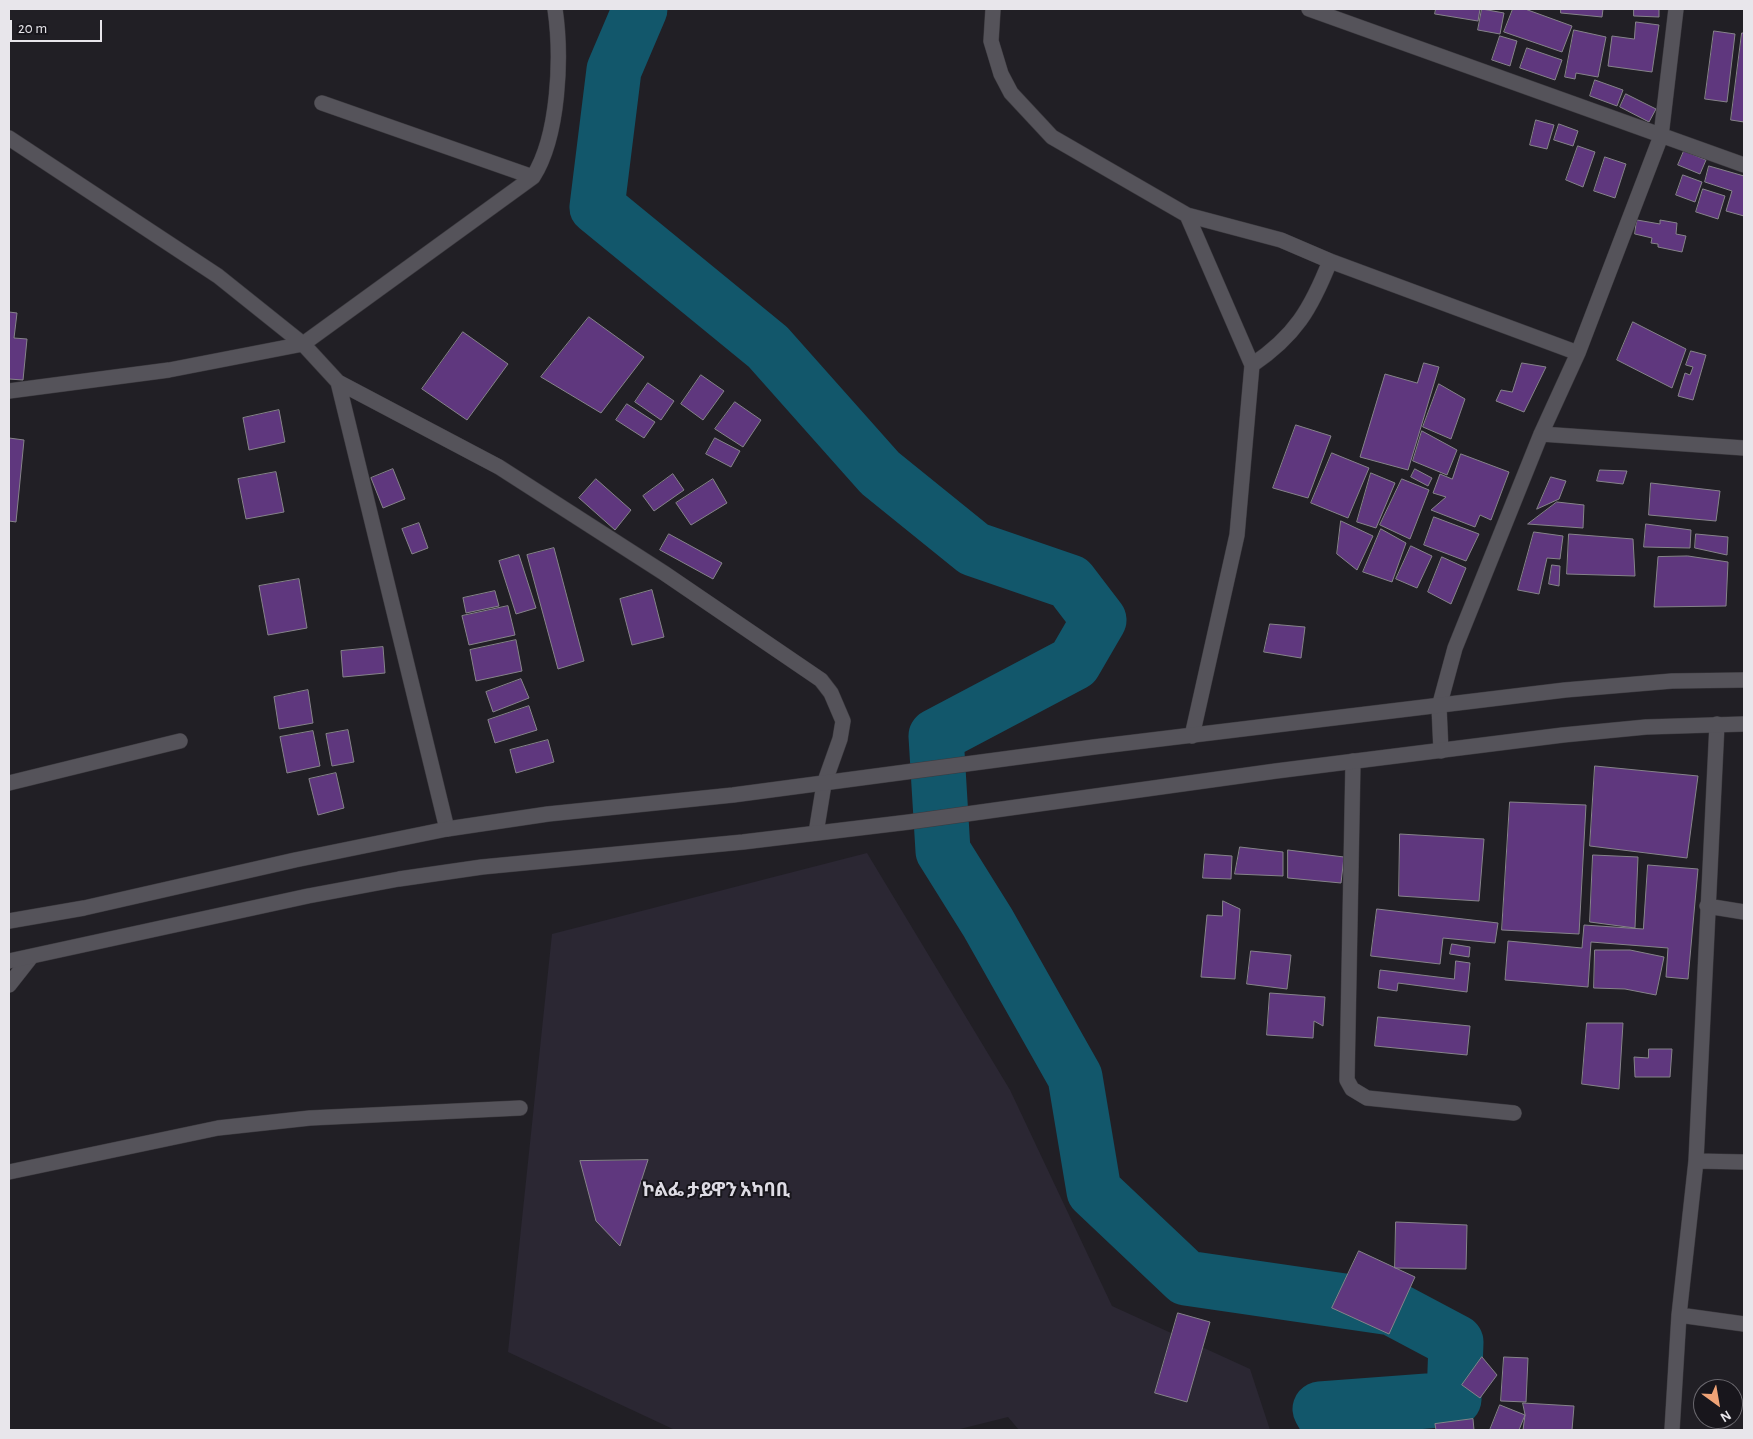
<!DOCTYPE html>
<html>
<head>
<meta charset="utf-8">
<style>
	body { margin:0 }
	#map { position:relative; width:1753px; height:1439px; overflow:hidden; background:#211f25; font-family:"Alegreya Sans",sans-serif }
	canvas { display:block }
	.frame { position:absolute; inset:0; border:10px solid #e8e6eb; pointer-events:none }
	.north { position:absolute; left:1693px; top:1379px; width:50px; height:50px; box-sizing:border-box; background:#18161c; border:1px solid #6b696f; border-radius:50%; rotate:148deg; font-size:14px; font-weight:700; line-height:20px; text-align:center; color:#e8e6eb }
	.north::after { content:''; display:block; margin:auto; width:18px; height:22px; background:#efa377; clip-path:polygon(50% 0,100% 100%,50% 72%,0 100%) }
	.scale { position:absolute; left:10px; top:20px; width:92px; height:22px; box-sizing:border-box; border:2px solid #e8e6eb; border-top:0; padding-left:6px; font-size:15px; line-height:18px; white-space:nowrap; color:#e8e6eb; -webkit-text-stroke:4px #18161c; paint-order:stroke }
</style>
</head>
<body>
<div id="map">
<canvas width="1753" height="1439"></canvas>
<div class="frame"></div>
<div class="north">N</div>
<div class="scale">20 m</div>
</div>
<script>
const g = document.querySelector('canvas').getContext('2d');
g.lineJoin = 'round';
function fillPath(path, color) { g.fillStyle = color; g.fill(path, 'evenodd'); }
function strokePath(path, color, width, dash) { g.strokeStyle = color; g.lineWidth = width; g.lineCap = dash ? 'butt' : 'round'; g.setLineDash(dash || []); g.stroke(path); }
function label(font, color, halo, rows, align = 'center') {
  g.font = font + ' "Alegreya Sans","Noto Sans Ethiopic",sans-serif'; g.lineWidth = 4; g.setLineDash([]); g.textBaseline = 'middle'; g.strokeStyle = halo; g.fillStyle = color; for (const [text, x, y, turn = 0] of rows) {
    g.save(); g.translate(x, y); g.rotate((+turn || 0) * Math.PI / 180); g.textAlign = isNaN(turn) ? turn : align; if (halo) g.strokeText(text, 0, 0); g.fillText(text, 0, 0); g.restore();
  }
}
const built = new Path2D(`
	M 867,853 L 1010,1090 L 1112,1306 L 1250,1369 L 1270,1430 L 1019,1430 L 1008,1417 L 956,1430 L 675,1430 L 508,1352 L 552,934 Z`);
const river = new Path2D(`
	M 640,9 L 614,70 L 597,207 L 768,347 L 880,473 L 974,549 L 1070,582 L 1099,620 L 1074,663 L 936,736 L 943,851 L 988,923 L 1075,1077 L 1094,1191 L 1186,1278 L 1392,1308 L 1456,1342 L 1454,1399 L 1320,1409 L 1332,1430`);
const building = new Path2D(`
	M 1436,9 L 1480,9 L 1478,21 L 1435,14 Z
	M 1482,9 L 1504,13 L 1500,34 L 1478,30 Z
	M 1513,9 L 1525,9 L 1572,26 L 1562,52 L 1504,32 Z
	M 1561,9 L 1603,9 L 1602,17 L 1561,13 Z
	M 1634,9 L 1659,9 L 1659,17 L 1634,16 Z
	M 1636,22 L 1659,25 L 1652,72 L 1608,66 L 1612,36 L 1634,39 Z
	M 1574,30 L 1606,37 L 1598,77 L 1576,73 L 1575,79 L 1565,77 Z
	M 1714,31 L 1735,34 L 1727,102 L 1705,99 Z
	M 1742,33 L 1744,33 L 1744,122 L 1731,120 Z
	M 1500,36 L 1517,41 L 1510,66 L 1492,60 Z
	M 1527,48 L 1562,60 L 1555,80 L 1520,68 Z
	M 1595,80 L 1623,90 L 1617,106 L 1590,96 Z
	M 1626,94 L 1656,109 L 1649,122 L 1620,107 Z
	M 1536,120 L 1554,125 L 1547,149 L 1530,145 Z
	M 1559,124 L 1578,131 L 1573,146 L 1554,140 Z
	M 1578,146 L 1595,152 L 1583,187 L 1566,180 Z
	M 1684,151 L 1706,160 L 1700,174 L 1678,165 Z
	M 1605,157 L 1626,164 L 1615,198 L 1594,191 Z
	M 1709,166 L 1744,176 L 1744,216 L 1726,211 L 1732,191 L 1705,182 Z
	M 1683,175 L 1702,182 L 1695,202 L 1676,195 Z
	M 1703,189 L 1725,196 L 1718,219 L 1696,212 Z
	M 1637,220 L 1660,224 L 1660,220 L 1677,223 L 1676,234 L 1686,236 L 1682,252 L 1658,247 L 1658,244 L 1651,243 L 1652,238 L 1635,234 Z
	M 9,312 L 17,313 L 14,338 L 27,339 L 23,380 L 9,379 Z
	M 589,317 L 644,357 L 601,413 L 541,377 Z
	M 1633,322 L 1686,349 L 1672,388 L 1617,360 Z
	M 463,332 L 508,364 L 467,420 L 422,389 Z
	M 1691,351 L 1706,355 L 1693,400 L 1678,396 L 1685,373 L 1690,375 L 1693,367 L 1686,365 Z
	M 1424,363 L 1439,367 L 1408,470 L 1360,457 L 1385,374 L 1417,383 Z
	M 1522,363 L 1546,367 L 1524,412 L 1496,401 L 1501,390 L 1512,392 Z
	M 701,375 L 724,391 L 703,420 L 681,404 Z
	M 648,383 L 674,401 L 661,420 L 635,402 Z
	M 1439,384 L 1465,399 L 1451,439 L 1423,427 Z
	M 735,402 L 761,420 L 743,447 L 715,429 Z
	M 627,404 L 655,422 L 644,438 L 616,420 Z
	M 279,410 L 285,442 L 249,450 L 243,418 Z
	M 1296,425 L 1331,436 L 1308,498 L 1273,488 Z
	M 1422,431 L 1457,450 L 1447,475 L 1413,461 Z
	M 9,438 L 24,440 L 16,522 L 9,521 Z
	M 715,438 L 740,451 L 731,467 L 706,454 Z
	M 1332,453 L 1369,468 L 1348,518 L 1311,503 Z
	M 1461,454 L 1509,472 L 1491,520 L 1480,515 L 1475,527 L 1431,510 L 1446,497 L 1433,493 L 1440,474 L 1452,479 Z
	M 393,469 L 405,499 L 383,508 L 371,478 Z
	M 1415,469 L 1432,478 L 1428,486 L 1411,477 Z
	M 1600,470 L 1627,471 L 1623,484 L 1597,481 Z
	M 276,472 L 284,512 L 246,519 L 238,479 Z
	M 1371,473 L 1395,483 L 1376,528 L 1357,522 Z
	M 673,474 L 684,490 L 654,511 L 643,496 Z
	M 1551,477 L 1566,481 L 1559,499 L 1537,509 Z
	M 596,479 L 631,510 L 615,530 L 579,498 Z
	M 713,479 L 727,503 L 691,525 L 676,503 Z
	M 1402,479 L 1429,490 L 1410,539 L 1380,525 Z
	M 1651,483 L 1720,491 L 1716,521 L 1649,515 Z
	M 1557,502 L 1584,505 L 1583,528 L 1528,524 Z
	M 1434,517 L 1479,534 L 1466,561 L 1424,545 Z
	M 1341,521 L 1373,536 L 1357,570 L 1337,554 Z
	M 419,523 L 428,548 L 412,554 L 402,529 Z
	M 1646,524 L 1691,530 L 1690,548 L 1644,547 Z
	M 1381,529 L 1406,543 L 1392,582 L 1363,572 Z
	M 1534,532 L 1563,536 L 1560,559 L 1547,558 L 1539,594 L 1518,590 Z
	M 669,534 L 722,563 L 713,579 L 660,550 Z
	M 1569,534 L 1633,539 L 1635,576 L 1567,574 Z
	M 1696,534 L 1728,537 L 1727,555 L 1695,548 Z
	M 1411,546 L 1432,556 L 1417,588 L 1396,579 Z
	M 554,548 L 584,661 L 558,669 L 527,555 Z
	M 519,555 L 536,608 L 516,614 L 499,561 Z
	M 1688,556 L 1728,562 L 1726,606 L 1654,607 L 1658,557 Z
	M 1442,557 L 1466,568 L 1451,604 L 1428,592 Z
	M 1552,565 L 1560,566 L 1559,586 L 1549,584 Z
	M 299,579 L 307,628 L 268,635 L 259,586 Z
	M 652,590 L 664,637 L 632,645 L 620,599 Z
	M 495,591 L 499,606 L 466,613 L 463,598 Z
	M 508,606 L 515,635 L 469,645 L 462,616 Z
	M 1270,624 L 1305,627 L 1301,658 L 1264,652 Z
	M 516,640 L 522,671 L 476,681 L 470,650 Z
	M 383,647 L 385,673 L 343,677 L 341,651 Z
	M 521,679 L 529,698 L 493,712 L 486,692 Z
	M 308,690 L 313,723 L 279,729 L 274,697 Z
	M 529,706 L 537,730 L 495,743 L 488,720 Z
	M 348,730 L 354,762 L 332,766 L 326,734 Z
	M 313,731 L 320,766 L 287,773 L 280,737 Z
	M 548,740 L 554,762 L 516,773 L 510,750 Z
	M 1595,766 L 1698,776 L 1687,858 L 1590,846 Z
	M 336,773 L 344,808 L 318,815 L 309,779 Z
	M 1510,802 L 1586,805 L 1579,934 L 1502,930 Z
	M 1400,834 L 1484,839 L 1479,901 L 1399,896 Z
	M 1240,847 L 1283,852 L 1283,876 L 1235,874 Z
	M 1288,850 L 1344,857 L 1341,883 L 1288,878 Z
	M 1205,854 L 1232,856 L 1231,879 L 1203,878 Z
	M 1593,855 L 1638,857 L 1635,928 L 1590,922 Z
	M 1648,865 L 1698,869 L 1688,979 L 1666,977 L 1668,948 L 1591,942 L 1588,987 L 1505,980 L 1508,941 L 1582,948 L 1584,925 L 1643,929 Z
	M 1223,901 L 1240,909 L 1235,979 L 1201,977 L 1207,915 L 1222,916 Z
	M 1377,909 L 1498,923 L 1495,943 L 1443,938 L 1440,964 L 1371,956 Z
	M 1452,944 L 1470,947 L 1469,957 L 1450,954 Z
	M 1595,950 L 1630,950 L 1664,957 L 1656,995 L 1625,989 L 1594,988 Z
	M 1251,951 L 1291,955 L 1287,989 L 1247,984 Z
	M 1456,961 L 1470,963 L 1467,992 L 1398,983 L 1397,991 L 1378,988 L 1380,970 L 1454,979 Z
	M 1270,993 L 1325,997 L 1323,1026 L 1314,1021 L 1313,1038 L 1267,1035 Z
	M 1378,1017 L 1470,1026 L 1467,1055 L 1375,1046 Z
	M 1587,1023 L 1623,1023 L 1619,1089 L 1582,1084 Z
	M 1649,1049 L 1672,1049 L 1670,1077 L 1635,1077 L 1634,1057 L 1648,1058 Z
	M 648,1160 L 620,1246 L 596,1221 L 580,1161 Z
	M 1396,1222 L 1467,1225 L 1466,1269 L 1395,1268 Z
	M 1359,1251 L 1415,1277 L 1389,1334 L 1332,1308 Z
	M 1178,1313 L 1210,1322 L 1187,1402 L 1155,1393 Z
	M 1482,1357 L 1497,1375 L 1480,1398 L 1462,1385 Z
	M 1504,1357 L 1528,1358 L 1526,1402 L 1501,1401 Z
	M 1523,1403 L 1574,1406 L 1572,1430 L 1523,1430 L 1525,1415 Z
	M 1500,1405 L 1525,1415 L 1519,1430 L 1490,1430 Z
	M 1473,1419 L 1474,1430 L 1436,1430 L 1435,1424 Z`);
const street = new Path2D(`
	M 993,9 L 991,41 L 1001,74 L 1011,93 L 1052,137 L 1187,215 L 1281,240 L 1330,261 L 1578,353
	M 1309,9 L 1744,165
	M 322,103 L 533,177
	M 9,138 L 218,276 L 303,344 L 338,382 L 499,467 L 664,573 L 821,680 L 831,693 L 843,721 L 840,739 L 824,784 L 816,833
	M 1187,215 L 1252,365 L 1237,535 L 1192,736
	M 1252,365 C 1295,336 1311,309 1330,261
	M 338,382 L 447,829
	M 9,391 L 169,370 L 303,344 L 533,177 C 559,136 562,57 555,9
	M 1541,434 L 1744,448
	M 1441,751 L 1439,707 L 1455,648 L 1541,434 L 1578,353 L 1661,136 L 1676,9
	M 1353,761 L 1347,1080 L 1352,1089 L 1367,1098 L 1514,1113
	M 9,783 L 180,741
	M 1707,906 L 1744,912
	M 9,985 L 31,957
	M 1696,1161 L 1744,1162
	M 9,1172 L 218,1128 L 310,1118 L 520,1108
	M 1679,1315 L 1744,1324
	M 1672,1430 L 1679,1315 L 1696,1161 L 1717,724`);
const secondary = new Path2D(`
	M 9,921 L 84,908 L 295,860 L 447,829 L 548,814 L 733,795 L 1094,747 L 1565,690 L 1672,681 L 1744,680
	M 9,961 L 308,896 L 399,879 L 482,867 L 743,842 L 909,822 L 1276,771 L 1563,735 L 1646,727 L 1744,724`);
const neighbourhoodNames = [
	["ኮልፌ ታይዋን አካባቢ",716,1190]
];
fillPath(built, '#2b2733');
strokePath(river, '#12576b', 55);
fillPath(building, '#5f377e');
strokePath(building, '#86838a', 1);
strokePath(street, '#3c3a3f', 16);
strokePath(secondary, '#3c3a3f', 16);
strokePath(street, '#55535a', 15);
strokePath(secondary, '#55535a', 15);
label('bold 19px', '#dedce4', '#18161c', neighbourhoodNames);
</script>
</body>
</html>
